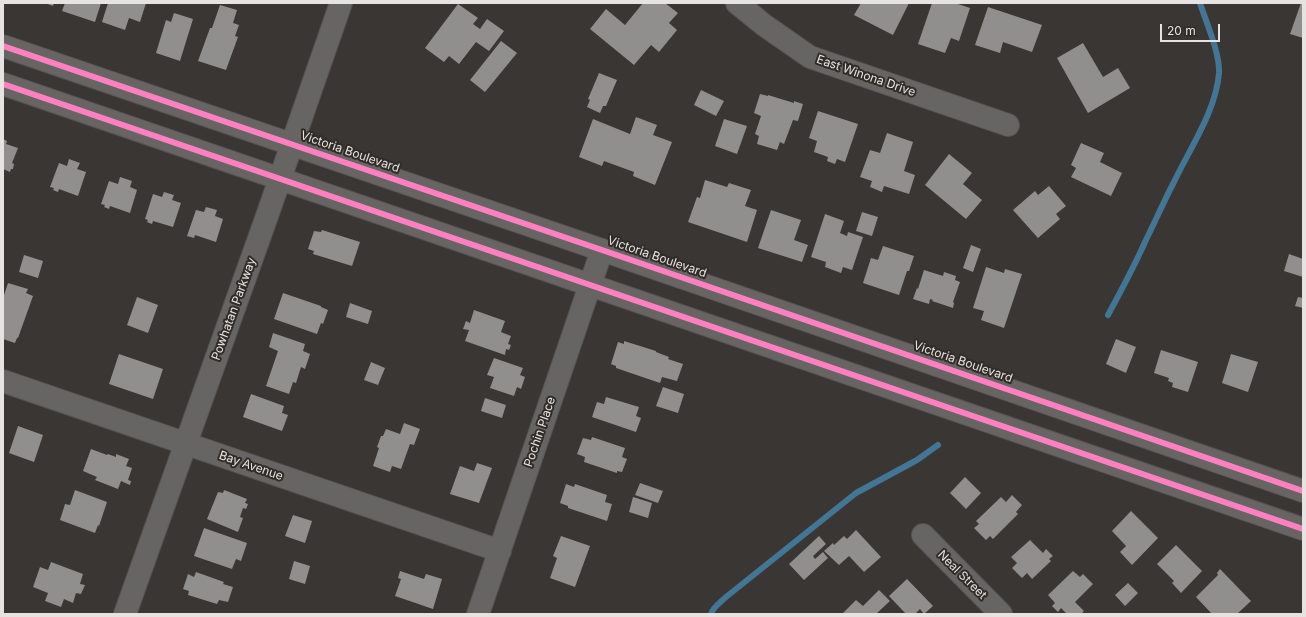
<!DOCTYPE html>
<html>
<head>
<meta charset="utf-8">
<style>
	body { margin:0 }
	#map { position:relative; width:1306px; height:617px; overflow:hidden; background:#393634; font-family:Inter,sans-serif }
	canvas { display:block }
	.frame { position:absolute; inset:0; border:4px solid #e6e3e1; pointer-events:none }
	.scale { position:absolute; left:1160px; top:24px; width:60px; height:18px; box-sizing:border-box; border:2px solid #e6e3e1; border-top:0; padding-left:5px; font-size:12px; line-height:14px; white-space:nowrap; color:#e6e3e1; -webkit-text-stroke:3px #312c28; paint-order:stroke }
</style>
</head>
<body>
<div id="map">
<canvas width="1306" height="617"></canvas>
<div class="frame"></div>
<div class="scale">20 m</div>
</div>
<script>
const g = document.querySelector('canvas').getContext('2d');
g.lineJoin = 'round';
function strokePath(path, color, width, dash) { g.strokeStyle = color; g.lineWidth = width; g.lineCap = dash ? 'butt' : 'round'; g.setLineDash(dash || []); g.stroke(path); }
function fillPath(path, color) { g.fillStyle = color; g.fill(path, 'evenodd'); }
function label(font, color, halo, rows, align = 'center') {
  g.font = font + ' Inter,sans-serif'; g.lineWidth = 4; g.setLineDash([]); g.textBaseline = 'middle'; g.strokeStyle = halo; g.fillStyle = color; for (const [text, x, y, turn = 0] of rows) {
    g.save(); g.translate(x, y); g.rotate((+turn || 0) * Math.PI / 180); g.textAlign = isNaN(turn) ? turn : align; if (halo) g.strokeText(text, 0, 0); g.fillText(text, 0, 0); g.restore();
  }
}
const stream = new Path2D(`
	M 1108,315 C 1121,291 1134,267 1145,242 C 1155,222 1164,201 1174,182 C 1190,148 1216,111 1219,73 C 1220,53 1206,22 1200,3
	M 711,614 C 713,607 721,602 726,597 L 856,493 L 917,460 L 938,445`);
const building = new Path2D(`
	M 45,3 L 54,3 L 53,6 Z
	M 65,3 L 101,3 L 95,22 L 62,11 Z
	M 108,3 L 146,3 L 140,22 L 129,18 L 125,30 L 102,22 Z
	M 643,3 L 665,3 L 678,13 L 669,23 L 677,30 L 659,52 L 651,45 L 634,65 L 590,29 L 606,9 L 625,25 Z
	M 861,3 L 909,3 L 893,35 L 854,15 Z
	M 932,3 L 955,3 L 970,8 L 959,41 L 951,38 L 945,53 L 918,44 Z
	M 1301,3 L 1303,3 L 1303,38 L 1290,34 Z
	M 458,4 L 478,18 L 473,24 L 480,29 L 487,19 L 504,31 L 489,51 L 476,42 L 459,64 L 449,56 L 444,62 L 425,48 Z
	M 220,5 L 237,10 L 233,23 L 239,25 L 235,36 L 238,37 L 226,70 L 198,61 L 210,28 L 212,28 Z
	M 988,7 L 1042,25 L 1032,52 L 1003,42 L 1000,53 L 975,45 Z
	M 174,13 L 193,19 L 180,61 L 156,53 L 166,20 L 171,22 Z
	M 501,41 L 517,53 L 485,92 L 470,80 Z
	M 1083,43 L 1103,77 L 1118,68 L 1130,88 L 1088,113 L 1057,58 Z
	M 599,73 L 617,80 L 606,106 L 603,106 L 600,113 L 587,107 L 590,100 L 588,99 Z
	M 701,90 L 724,101 L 716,116 L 694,105 Z
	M 760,94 L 768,96 L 768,95 L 794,103 L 794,101 L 803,104 L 798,121 L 793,120 L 784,144 L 780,142 L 777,150 L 757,144 L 759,136 L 755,134 L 761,116 L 754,113 Z
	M 818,111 L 858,124 L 845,162 L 837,159 L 835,164 L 827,161 L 828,157 L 814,152 L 817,141 L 809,138 Z
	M 636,117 L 657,125 L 653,135 L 672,142 L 655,185 L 633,176 L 634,172 L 604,161 L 602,166 L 579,157 L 593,119 L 630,134 Z
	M 724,119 L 747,126 L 737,154 L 715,146 Z
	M 887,133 L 913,142 L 904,171 L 915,175 L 909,194 L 884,186 L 882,192 L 870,187 L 872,181 L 860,177 L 870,150 L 880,153 Z
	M 3,139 L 7,141 L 6,144 L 18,148 L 12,163 L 14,164 L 13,169 L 11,169 L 10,172 L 3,169 Z
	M 1081,143 L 1104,153 L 1100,162 L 1122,173 L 1111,196 L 1071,177 L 1076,168 L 1071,165 Z
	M 949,154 L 972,173 L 963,184 L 982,200 L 966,219 L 925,185 Z
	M 69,159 L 80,163 L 77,169 L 86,172 L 78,196 L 59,189 L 58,192 L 53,190 L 54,188 L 50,187 L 59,163 L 67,166 Z
	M 120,177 L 132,181 L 130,187 L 137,190 L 130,213 L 110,206 L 109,209 L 104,207 L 105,205 L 101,204 L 109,181 L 118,184 Z
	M 705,180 L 727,187 L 729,183 L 751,190 L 745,206 L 757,210 L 747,242 L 688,222 L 697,197 L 700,198 Z
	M 1049,186 L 1066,206 L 1056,214 L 1060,219 L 1038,238 L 1013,210 L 1035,191 L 1038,195 Z
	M 164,192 L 174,195 L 172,200 L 181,203 L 173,227 L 153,221 L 152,224 L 147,222 L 148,220 L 145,219 L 153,194 L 162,197 Z
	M 206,207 L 217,210 L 215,216 L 223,219 L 216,242 L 195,235 L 194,238 L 187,236 L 196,210 L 204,212 Z
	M 771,210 L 801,220 L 794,240 L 808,245 L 802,262 L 758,248 Z
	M 862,212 L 878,217 L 872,236 L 856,231 Z
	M 825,214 L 844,221 L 840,233 L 847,236 L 848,232 L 863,237 L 852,270 L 843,267 L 841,273 L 825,267 L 826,262 L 811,257 Z
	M 322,230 L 360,242 L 352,266 L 313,254 L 314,251 L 308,249 L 314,231 L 321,232 Z
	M 971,245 L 981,249 L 973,272 L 963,268 Z
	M 883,246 L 914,256 L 909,271 L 907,271 L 899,295 L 863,283 L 871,258 L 878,260 Z
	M 1289,254 L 1303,259 L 1303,277 L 1284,271 Z
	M 24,255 L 43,261 L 38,278 L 19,272 Z
	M 986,267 L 1004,273 L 1005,269 L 1022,274 L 1004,328 L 981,320 L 984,311 L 973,308 Z
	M 924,270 L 943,276 L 944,272 L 956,276 L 955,280 L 960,282 L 953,302 L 954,303 L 953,308 L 932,301 L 933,300 L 930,299 L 929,304 L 913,299 L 917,288 L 918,289 Z
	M 8,283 L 28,289 L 26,293 L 33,296 L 18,338 L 17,338 L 15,343 L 3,339 L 3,298 Z
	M 283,293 L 321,306 L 321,307 L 328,310 L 323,324 L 321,323 L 317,334 L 274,319 Z
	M 137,297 L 158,305 L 148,333 L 127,325 Z
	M 1298,297 L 1303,298 L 1303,308 L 1295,306 Z
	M 350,303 L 372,311 L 368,324 L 346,317 Z
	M 474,310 L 505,321 L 501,332 L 511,336 L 508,344 L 511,345 L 509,350 L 506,349 L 505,355 L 465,341 L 469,330 L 463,329 L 466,321 L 470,323 Z
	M 273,333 L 305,344 L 303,351 L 310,354 L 305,369 L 301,367 L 296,383 L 293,382 L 289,394 L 266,386 L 278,351 L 269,347 Z
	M 1116,339 L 1136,347 L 1126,373 L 1106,364 Z
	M 624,341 L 656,351 L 656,352 L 669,357 L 668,359 L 683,364 L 677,381 L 662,377 L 660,383 L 616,368 L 616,366 L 611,364 L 618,342 L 624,344 Z
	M 1161,350 L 1198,362 L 1188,392 L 1172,387 L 1173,383 L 1168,381 L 1169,378 L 1154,373 Z
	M 119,354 L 163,369 L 153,399 L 109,384 Z
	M 1231,354 L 1258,362 L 1248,392 L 1222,383 Z
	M 494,358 L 523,368 L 520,375 L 525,377 L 521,389 L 517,387 L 514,396 L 490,388 L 494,377 L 487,375 Z
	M 371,362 L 385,368 L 378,385 L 364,380 Z
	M 663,387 L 684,394 L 678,413 L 656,406 Z
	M 251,394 L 284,406 L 282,413 L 288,415 L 282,431 L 243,417 Z
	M 606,397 L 639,407 L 636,416 L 641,418 L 636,432 L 592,417 L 597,402 L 604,404 Z
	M 485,398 L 506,405 L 502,418 L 481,411 Z
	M 404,423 L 420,429 L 414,445 L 410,444 L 401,469 L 392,466 L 390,472 L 373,466 L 379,448 L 377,447 L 381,436 L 383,436 L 386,429 L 400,434 Z
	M 18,426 L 43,435 L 34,462 L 9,453 Z
	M 592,437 L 625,448 L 622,457 L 627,459 L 622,472 L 617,471 L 617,473 L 584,462 L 585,457 L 577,454 L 583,438 L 591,440 Z
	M 91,449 L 107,455 L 108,454 L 116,457 L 116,454 L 129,459 L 126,466 L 132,468 L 128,480 L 131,481 L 130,485 L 121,481 L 118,489 L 95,480 L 97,477 L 83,471 Z
	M 477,463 L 492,468 L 479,503 L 450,494 L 460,466 L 474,471 Z
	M 965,477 L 981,493 L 966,509 L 950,493 Z
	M 640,483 L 663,491 L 658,503 L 635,495 Z
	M 566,484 L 574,487 L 575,484 L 607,495 L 605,502 L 612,504 L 607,521 L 568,508 L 568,506 L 560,503 Z
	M 75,490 L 107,502 L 99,526 L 98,525 L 95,533 L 60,520 L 65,504 L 70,505 Z
	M 224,490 L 247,499 L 245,503 L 248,504 L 246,509 L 243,508 L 240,517 L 243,518 L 238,532 L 207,519 L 218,492 L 223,493 Z
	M 1012,495 L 1022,505 L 1016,512 L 1018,514 L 993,539 L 990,536 L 986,540 L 974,528 L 979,524 L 976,521 L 1001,497 L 1006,502 Z
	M 633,497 L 652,503 L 648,518 L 629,512 Z
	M 1131,511 L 1158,538 L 1132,565 L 1120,552 L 1126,546 L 1112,531 Z
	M 293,515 L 312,521 L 305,543 L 285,536 Z
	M 204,528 L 247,543 L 241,561 L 236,559 L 232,569 L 194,556 Z
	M 856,530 L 881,557 L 864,572 L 849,556 L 839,565 L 824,551 L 833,543 L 834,545 L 844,536 L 847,539 Z
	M 561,536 L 590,546 L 575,587 L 550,578 L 557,558 L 553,556 Z
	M 819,536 L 826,544 L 813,556 L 815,559 L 823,552 L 828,558 L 804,580 L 789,564 Z
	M 1030,540 L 1043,553 L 1046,549 L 1053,556 L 1049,559 L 1051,561 L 1032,579 L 1027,573 L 1022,578 L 1012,568 L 1017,563 L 1011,557 Z
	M 1176,545 L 1202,571 L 1181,593 L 1172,583 L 1174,581 L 1157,564 Z
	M 294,561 L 310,566 L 305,584 L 289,579 Z
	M 51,562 L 83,574 L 80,584 L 85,585 L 81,594 L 76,593 L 73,603 L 64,599 L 61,607 L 45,601 L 48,593 L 33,587 L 40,567 L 48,570 Z
	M 1220,569 L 1251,601 L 1237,614 L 1212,614 L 1196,597 L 1218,575 L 1217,573 Z
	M 400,571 L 424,579 L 426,574 L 442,579 L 433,609 L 395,596 L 401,579 L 398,578 Z
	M 1073,571 L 1080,577 L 1083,574 L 1093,584 L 1075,602 L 1084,611 L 1081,614 L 1067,614 L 1061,608 L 1058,612 L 1052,606 L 1055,603 L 1048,595 Z
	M 196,572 L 224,582 L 223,584 L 233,587 L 228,602 L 219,600 L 217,604 L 188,595 L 189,591 L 183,589 L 188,574 L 194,577 Z
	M 907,579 L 933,606 L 924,614 L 920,609 L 915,614 L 906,614 L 889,596 Z
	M 1128,583 L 1138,593 L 1125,606 L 1115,595 Z
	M 879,590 L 890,601 L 876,614 L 842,614 L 856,600 L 863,606 Z`);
const street = new Path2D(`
	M 737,3 L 764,25 L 810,57 L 1008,125
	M 3,381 L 500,551
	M 923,535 L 1001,614
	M 478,614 L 602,250`);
const secondary = new Path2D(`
	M 3,46 L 602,250 L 1303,491
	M 3,84 L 1303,529
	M 125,614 L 267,216 L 341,3`);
const cycleway = new Path2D(`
	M 3,46 L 602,250 L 1303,491
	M 3,84 L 1303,529`);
const streetNames = [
	["East Winona Drive",866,76,19],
	["Victoria Boulevard",350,152,19],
	["Victoria Boulevard",657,257,19],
	["Powhatan Parkway",234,309,-70],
	["Victoria Boulevard",963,362,19],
	["Pochin Place",540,432,-71],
	["Bay Avenue",251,466,19],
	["Neal Street",962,575,45]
];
strokePath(stream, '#437595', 6);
fillPath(building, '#918f8d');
strokePath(street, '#545250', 24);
strokePath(secondary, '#545250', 24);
strokePath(street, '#676563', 22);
strokePath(secondary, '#676563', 22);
strokePath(cycleway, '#ff80c0', 6);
label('12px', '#e6e3e1', '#312c28', streetNames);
</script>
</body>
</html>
